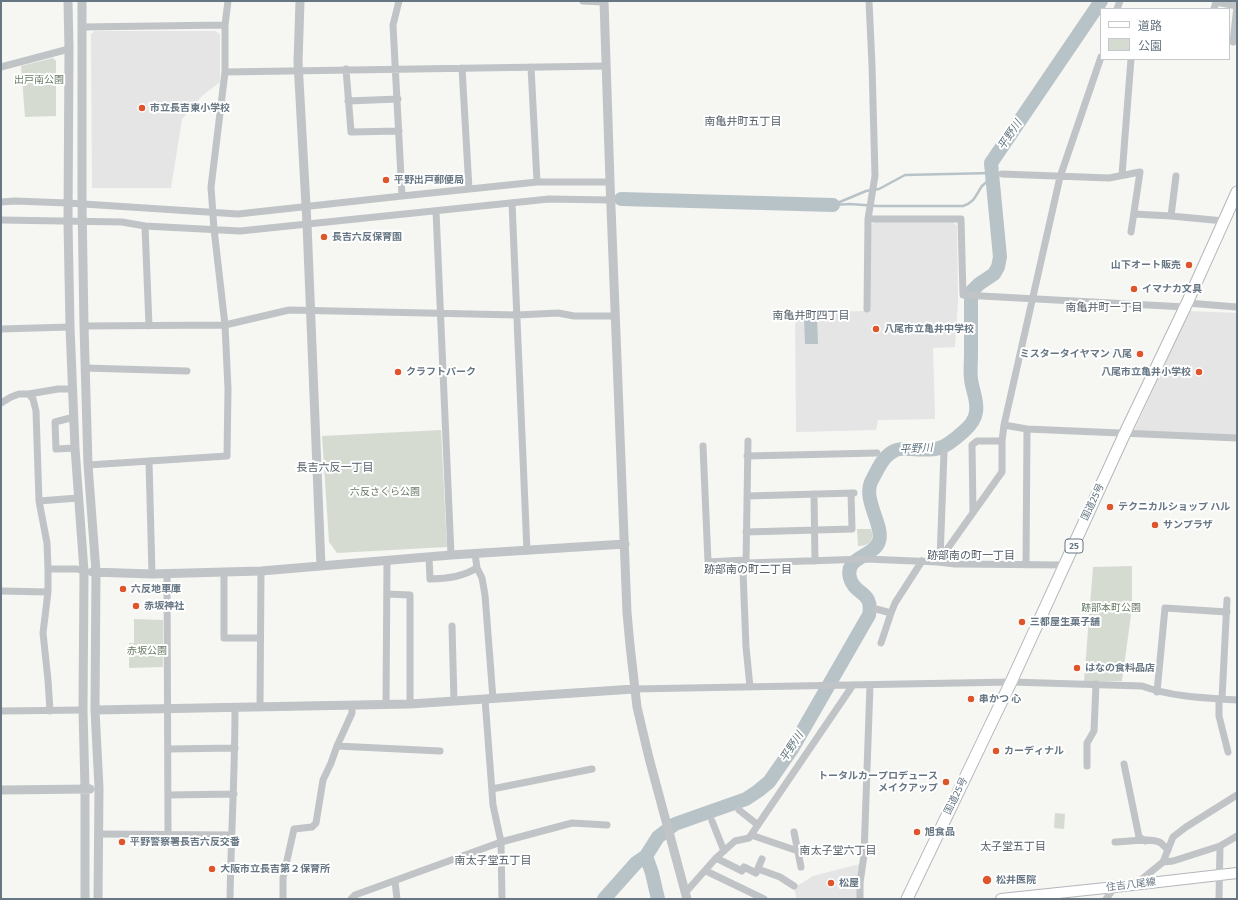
<!DOCTYPE html>
<html>
<head>
<meta charset="utf-8">
<style>
	body { margin:0 }
	#map { position:relative; width:1238px; height:900px; overflow:hidden; background:#f6f6f3; font-family:"Fira Sans","Noto Sans JP",sans-serif }
	canvas { display:block }
	.frame { position:absolute; inset:0; border:2px solid #667683; pointer-events:none }
	.legend { position:absolute; left:1100px; top:8px; width:130px; height:52px; box-sizing:border-box; background:#fff; border:1px solid #c2c8cd; margin:0; padding:5px 7px; list-style:none; font-size:12px; color:#667683 }
	.legend li { display:flex; align-items:center; gap:8px; height:20px }
	.legend b { width:20px; border:1px solid #c2c8cd }
</style>
</head>
<body>
<div id="map">
<canvas width="1238" height="900"></canvas>
<div class="frame"></div>
<ul class="legend">
<li><b style="height:5px;background:#fff"></b>道路</li>
<li><b style="height:11px;background:#d6dbd2"></b>公園</li>
</ul>
</div>
<script>
const g = document.querySelector('canvas').getContext('2d');
g.lineJoin = 'round';
function fillPath(path, color) { g.fillStyle = color; g.fill(path, 'evenodd'); }
function strokePath(path, color, width, dash) { g.strokeStyle = color; g.lineWidth = width; g.lineCap = dash ? 'butt' : 'round'; g.setLineDash(dash || []); g.stroke(path); }
function label(font, color, halo, rows, align = 'center') {
  g.font = font + ' "Fira Sans","Noto Sans JP",sans-serif'; g.lineWidth = 4; g.setLineDash([]); g.textBaseline = 'middle'; g.strokeStyle = halo; g.fillStyle = color; for (const [text, x, y, turn = 0] of rows) {
    g.save(); g.translate(x, y); g.rotate((+turn || 0) * Math.PI / 180); g.textAlign = isNaN(turn) ? turn : align; if (halo) g.strokeText(text, 0, 0); g.fillText(text, 0, 0); g.restore();
  }
}
const built = new Path2D(`
	M 95,31 L 215,31 L 220,34 L 220,82 L 202,96 L 182,119 L 171,188 L 92,188 L 91,34 Z
	M 876,221 L 953,222 L 957,226 L 958,301 L 955,347 L 933,348 L 935,419 L 878,420 L 876,430 L 796,432 L 795,312 L 869,311 L 871,225 Z
	M 1189,311 L 1237,313 L 1237,437 L 1134,431 Z
	M 860,864 L 857,899 L 797,899 L 794,889 L 794,888 L 813,876 Z`);
const green = new Path2D(`
	M 53,58 L 56,61 L 56,116 L 25,117 L 21,66 Z
	M 441,430 L 447,547 L 337,553 L 329,542 L 322,436 Z
	M 857,529 L 871,529 C 875,541 869,546 858,546 Z
	M 1132,566 L 1132,608 L 1122,681 L 1084,681 L 1093,567 Z
	M 134,619 L 163,620 L 163,667 L 129,668 L 129,643 L 134,643 Z
	M 1055,813 L 1065,814 L 1064,829 L 1054,828 Z`);
const water = new Path2D(`
	M 804,317 L 817,317 L 818,344 L 805,344 Z`);
const stream = new Path2D(`
	M 835,204 L 866,191 L 879,189 L 905,175 L 992,173
	M 833,205 L 850,204 L 877,206 L 963,206 C 975,202 975,196 982,186 C 985,183 989,180 992,178`);
const river = new Path2D(`
	M 621,199 L 833,205
	M 604,899 L 636,863 L 646,856
	M 658,899 L 652,873 L 646,856 L 658,837 L 675,824 L 746,799 L 758,791 L 769,782 L 792,749 L 869,615 C 874,591 854,595 850,578 C 844,556 875,557 879,541 C 884,526 863,500 871,482 C 877,471 882,457 894,451 C 898,448 906,449 911,449 C 938,451 943,450 963,432 C 969,427 975,420 976,412 C 978,400 972,390 971,379 C 970,371 971,363 971,355 C 971,337 971,319 971,301 L 972,291 L 979,284 L 994,274 L 998,267 L 1000,257 L 991,163 L 1101,1`);
const minor = new Path2D(`
	M 399,1 L 393,25 L 402,196
	M 583,1 L 604,2
	M 1117,9 L 1120,1
	M 1214,9 L 1216,2 L 1237,6
	M 82,27 L 225,25
	M 1233,42 L 1237,6
	M 1,67 L 69,49
	M 531,67 L 537,182
	M 462,68 L 469,189
	M 346,69 L 351,132 L 399,131
	M 225,72 L 606,66
	M 348,101 L 398,99
	M 1002,174 L 1109,178 L 1140,172 L 1131,232
	M 1122,175 L 1131,59
	M 1,202 L 15,201 L 68,203 L 238,214 L 402,196 L 537,182 L 610,182
	M 512,203 L 527,551
	M 436,211 L 451,555
	M 1134,214 L 1171,216 L 1224,221
	M 1171,216 L 1176,176
	M 868,219 L 961,219 L 963,295 L 1185,307
	M 1,220 L 122,222 L 145,226 L 240,231 L 549,199 L 610,200
	M 145,226 L 149,326
	M 1187,303 L 1237,307
	M 867,309 L 868,219 L 875,176 L 872,65 L 869,1
	M 84,326 L 225,325 L 289,310 L 517,315 L 558,313 L 574,316 L 615,316
	M 1,329 L 70,327
	M 85,368 L 187,371
	M 29,394 L 33,399 L 36,411 L 39,501 L 47,543 L 48,569 L 48,592 L 43,633 L 48,680 L 50,711
	M 1,403 L 11,397 L 19,394 L 29,394 L 58,389 L 72,389
	M 74,417 L 55,422 L 56,449 L 75,448
	M 1004,425 L 1027,429 L 1237,438
	M 748,441 L 746,563 L 743,571 L 746,647 L 750,687
	M 703,446 L 708,562 L 746,560
	M 747,456 L 877,453
	M 149,461 L 152,574
	M 88,465 L 227,456 L 228,389 L 225,325 L 214,229 L 211,187 L 225,72 L 225,25 L 228,1
	M 814,494 L 815,561
	M 747,496 L 854,493
	M 39,501 L 78,498
	M 973,512 L 972,445 L 977,441 L 1002,441
	M 746,532 L 852,529 L 851,493
	M 475,554 L 477,568 L 482,578 L 485,595 L 493,699
	M 429,557 L 430,579 C 447,579 462,577 477,568
	M 940,559 L 944,452
	M 938,562 L 1002,472 L 1002,441 L 1004,425 L 1060,177 L 1101,57
	M 746,563 L 866,559 L 938,562 L 955,564 L 1065,565
	M 1026,565 L 1027,429
	M 48,569 L 77,569 L 84,571
	M 224,573 L 224,638 L 260,638
	M 167,574 L 168,834
	M 1,591 L 48,592
	M 387,594 L 410,595 L 410,704
	M 876,609 L 891,613
	M 452,626 L 454,701
	M 881,643 L 891,613 L 895,603 L 922,561
	M 634,689 L 1011,682 L 1142,686 C 1172,697 1205,698 1237,700
	M 1157,692 L 1165,608 L 1227,612
	M 485,699 L 493,805 L 501,842 L 502,899
	M 1219,699 L 1219,716 L 1228,752
	M 1222,699 L 1227,600
	M 386,705 L 387,560
	M 260,707 L 261,571
	M 1,711 L 83,710
	M 337,746 L 440,751
	M 168,749 L 235,748
	M 1124,764 L 1139,837 L 1145,841
	M 1087,766 L 1087,743 L 1094,731 L 1096,684
	M 492,789 L 592,769
	M 168,795 L 234,794
	M 739,810 L 758,825
	M 712,821 L 724,851
	M 794,832 L 801,867
	M 99,834 L 232,835
	M 751,835 L 798,851
	M 1115,842 C 1126,842 1152,837 1161,843 C 1163,845 1166,848 1168,850
	M 716,858 L 742,871 L 744,867 L 756,873 L 762,859
	M 1163,862 L 1173,861 L 1220,846 L 1237,836
	M 758,869 L 780,877 L 794,886
	M 706,871 L 764,899
	M 395,881 L 397,899
	M 1136,884 L 1163,862 L 1173,837 L 1186,827 L 1237,795
	M 685,893 L 716,858 L 735,841 L 749,838 L 853,685
	M 230,899 C 231,835 235,772 235,708
	M 283,899 L 283,878 L 294,829 L 312,827 L 316,823 L 323,780 L 331,763 L 337,746 L 352,713 L 352,705
	M 351,899 L 355,895 L 501,842 L 572,823 L 607,825
	M 860,899 L 860,883 L 864,855 L 870,685
	M 1106,899 L 1115,887
	M 1219,899 L 1220,846`);
const tertiary = new Path2D(`
	M 68,1 L 69,49 L 68,222 L 70,327 L 75,448 L 84,571 L 83,710 L 85,789 L 85,899
	M 82,1 L 82,204 L 84,326 L 88,465 L 96,572 L 95,710 L 99,788 L 98,899
	M 300,1 L 298,62 L 307,224 L 321,566
	M 604,1 L 610,182 L 627,613 L 630,645 L 637,707 L 649,758 L 687,899
	M 92,572 L 152,574 L 261,571 L 451,555 L 625,544
	M 95,710 L 410,704 L 634,689
	M 1,790 L 90,789`);
const secondary = new Path2D(`
	M 1001,899 L 1115,887 L 1237,873`);
const trunk = new Path2D(`
	M 907,899 L 1011,682 L 1125,433 L 1187,303 L 1237,192`);
const markers = [
	[142,108,4,"#de552c"],
	[386,180,4,"#de552c"],
	[324,237,4,"#de552c"],
	[1189,265,4,"#de552c"],
	[1134,289,4,"#de552c"],
	[876,329,4,"#de552c"],
	[1140,354,4,"#de552c"],
	[398,372,4,"#de552c"],
	[1199,372,4,"#de552c"],
	[1110,507,4,"#de552c"],
	[1155,525,4,"#de552c"],
	[123,589,4,"#de552c"],
	[136,606,4,"#de552c"],
	[1022,622,4,"#de552c"],
	[1077,668,4,"#de552c"],
	[971,699,4,"#de552c"],
	[996,751,4,"#de552c"],
	[946,782,4,"#de552c"],
	[917,832,4,"#de552c"],
	[122,842,4,"#de552c"],
	[212,869,4,"#de552c"],
	[987,880,5,"#de552c"],
	[831,883,4,"#de552c"]
];
const shields = [
	[1074,546,18]
];
const shieldNames = [
	["25",1074,546]
];
const parkNames = [
	["出戸南公園",39,80],
	["六反さくら公園",385,492],
	["跡部本町公園",1111,608],
	["赤坂公園",147,651]
];
const poiNames = [
	["市立長吉東小学校",150,108],
	["平野出戸郵便局",394,180],
	["長吉六反保育園",332,237],
	["山下オート販売",1181,265,"right"],
	["イマナカ文具",1142,289],
	["八尾市立亀井中学校",884,329],
	["ミスタータイヤマン 八尾",1132,354,"right"],
	["クラフトパーク",406,372],
	["八尾市立亀井小学校",1191,372,"right"],
	["テクニカルショップ ハル",1118,507],
	["サンプラザ",1163,525],
	["六反地車庫",131,589],
	["赤坂神社",144,606],
	["三都屋生菓子舗",1030,622],
	["はなの食料品店",1085,668],
	["串かつ 心",979,699],
	["カーディナル",1004,751],
	["トータルカープロデュース",938,776,"right"],
	["メイクアップ",938,788,"right"],
	["旭食品",925,832],
	["平野警察署長吉六反交番",130,842],
	["大阪市立長吉第２保育所",220,869],
	["松井医院",996,880],
	["松屋",839,883]
];
const streetNames = [
	["国道25号",1093,502,-65],
	["国道25号",956,796,-64],
	["住吉八尾線",1131,885,-7]
];
const neighbourhoodNames = [
	["南亀井町五丁目",743,122],
	["南亀井町一丁目",1104,308],
	["南亀井町四丁目",811,316],
	["長吉六反一丁目",335,468],
	["跡部南の町一丁目",971,556],
	["跡部南の町二丁目",748,570],
	["太子堂五丁目",1013,847],
	["南太子堂六丁目",838,851],
	["南太子堂五丁目",493,861]
];
const waterNames = [
	["平野川",1010,135,-56],
	["平野川",916,449,-3],
	["平野川",792,747,-57]
];
fillPath(built, '#e4e5e4');
fillPath(green, '#d6dbd2');
fillPath(water, '#b8c3c8');
strokePath(stream, '#b8c3c8', 2.5);
strokePath(river, '#b8c3c8', 14);
strokePath(secondary, '#b2b7bc', 12);
strokePath(trunk, '#b3b7ba', 13);
strokePath(minor, '#c0c4c7', 7);
strokePath(tertiary, '#c0c4c7', 9);
strokePath(secondary, '#fff', 10);
strokePath(trunk, '#fff', 11);
for (const [x, y, r, color] of markers) { const dot = new Path2D(); dot.arc(x, y, r, 0, 2 * Math.PI); g.fillStyle = color; g.fill(dot); strokePath(dot, '#fff', 1.5); }
for (const [x, y, w] of shields) { const box = new Path2D(); box.roundRect(x - w / 2, y - 7, w, 14, 3); g.fillStyle = '#fff'; g.fill(box); strokePath(box, '#667683', 1); }
label('bold 9px', '#667683', null, shieldNames);
label('10px', '#697b65', '#fff', parkNames);
label('bold 10px', '#667683', '#fff', poiNames, 'left');
label('10px', '#667683', '#fff', streetNames);
label('11px', '#545f69', '#fff', neighbourhoodNames);
label('italic 11px', '#62777f', '#fff', waterNames);
</script>
</body>
</html>
